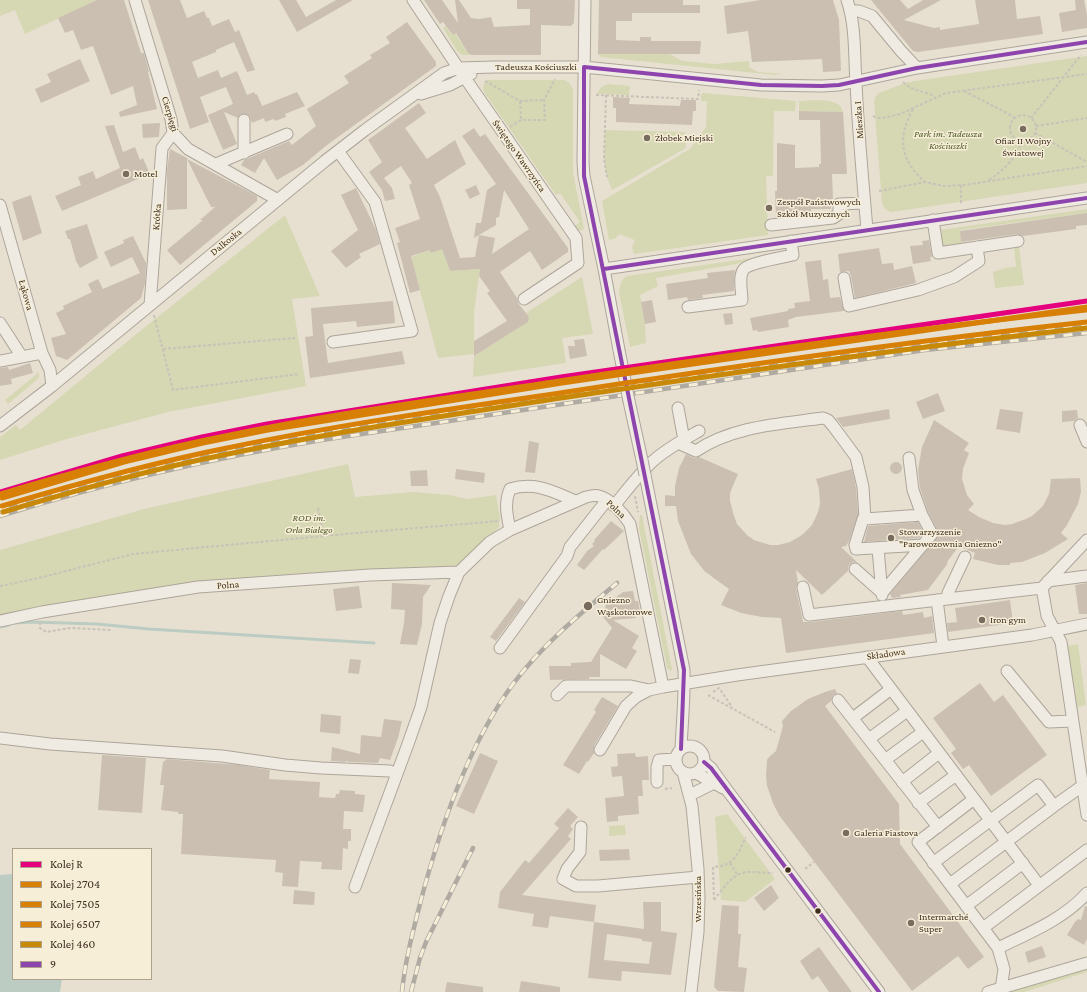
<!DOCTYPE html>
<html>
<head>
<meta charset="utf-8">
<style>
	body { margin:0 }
	#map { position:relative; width:1087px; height:992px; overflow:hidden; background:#e7e0d1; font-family:"Crimson Pro",serif }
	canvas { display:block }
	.legend { position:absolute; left:12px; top:848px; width:140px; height:132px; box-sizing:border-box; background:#f7eed8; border:1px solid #ada18e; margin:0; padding:5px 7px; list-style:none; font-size:12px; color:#3d2e20 }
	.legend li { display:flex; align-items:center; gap:8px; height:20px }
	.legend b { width:20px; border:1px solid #ada18e }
</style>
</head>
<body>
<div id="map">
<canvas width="1087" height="992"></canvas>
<ul class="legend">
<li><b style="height:5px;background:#e5007d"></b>Kolej R</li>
<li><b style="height:5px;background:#d88006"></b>Kolej 2704</li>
<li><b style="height:5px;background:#d88006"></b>Kolej 7505</li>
<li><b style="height:5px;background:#d88006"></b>Kolej 6507</li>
<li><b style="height:5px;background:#c88808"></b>Kolej 460</li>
<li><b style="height:5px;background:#8e44ad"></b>9</li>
</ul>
</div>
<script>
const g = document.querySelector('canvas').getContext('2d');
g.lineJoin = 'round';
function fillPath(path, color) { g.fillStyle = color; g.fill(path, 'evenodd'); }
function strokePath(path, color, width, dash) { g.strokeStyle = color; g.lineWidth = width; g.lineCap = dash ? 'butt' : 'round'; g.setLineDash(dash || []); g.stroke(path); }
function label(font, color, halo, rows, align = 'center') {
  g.font = font + ' "Crimson Pro",serif'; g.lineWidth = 3; g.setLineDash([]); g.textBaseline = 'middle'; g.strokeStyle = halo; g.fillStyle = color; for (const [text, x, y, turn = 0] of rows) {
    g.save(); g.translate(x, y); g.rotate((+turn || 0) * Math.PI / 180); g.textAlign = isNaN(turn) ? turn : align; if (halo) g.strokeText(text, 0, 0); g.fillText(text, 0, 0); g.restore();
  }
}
const green = new Path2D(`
	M 0,0 L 97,0 L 25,34 L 15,10 L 0,16 Z
	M 446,26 L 452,35 L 455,33 L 468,53 L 472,55 L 462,55 L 458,52 L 443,28 Z
	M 598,54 L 670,54 L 682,61 L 714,64 L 749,61 L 749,67 L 758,72 L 783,74 L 775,75 L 601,57 Z
	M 1087,56 L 1087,183 L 892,212 C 887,211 884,209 882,203 L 874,101 L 876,96 L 879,93 L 908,82 Z
	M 487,80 L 564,80 C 569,82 571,84 573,90 L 573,172 L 584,229 L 579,231 L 575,226 L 580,222 L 560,193 L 556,195 L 484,92 C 483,87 483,83 487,80 Z
	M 608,84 L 630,86 L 629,95 L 597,94 L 601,87 Z
	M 704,93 L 796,101 L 795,111 L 774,111 L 773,176 L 766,176 L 768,235 L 634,254 L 632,247 L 635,240 L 619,234 L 616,238 L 609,240 L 602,201 L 690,149 L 706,127 L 707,101 L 701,101 L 701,94 Z
	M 799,101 C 812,101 840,96 843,112 L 799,111 Z
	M 605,130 L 685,132 L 686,148 L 612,190 L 607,177 L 604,159 Z
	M 1087,209 L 1087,213 L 960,230 L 962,245 L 943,247 L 940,230 Z
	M 285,215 L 320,296 L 292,299 L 306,386 L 168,412 L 67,439 L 0,460 L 0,437 L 16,425 L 20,430 L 134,336 Z
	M 1014,247 L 1019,247 L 1024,285 L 995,288 L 993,272 L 1005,268 L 1016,267 Z
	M 442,249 L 450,271 L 480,269 L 474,311 L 474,354 L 438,358 L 411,257 L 430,250 Z
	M 773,255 L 736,264 L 656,278 L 658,286 L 640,295 L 645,324 L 646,343 L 630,347 L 619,292 C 620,285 621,279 627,276 Z
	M 582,277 L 593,334 L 562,338 L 566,363 L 473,377 L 474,356 L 528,322 L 529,317 L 526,313 Z
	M 36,371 L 39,374 L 39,378 L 8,404 L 5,400 L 37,374 Z
	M 348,464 L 355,497 L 413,492 L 450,495 L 467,499 L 496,495 L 500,518 L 499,527 L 460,565 L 451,568 L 275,578 L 0,619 L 0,550 L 148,508 Z
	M 640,515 L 642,515 L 672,669 L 671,671 L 667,668 L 639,528 Z
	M 1078,644 L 1086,705 L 1077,707 L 1068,650 L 1068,646 Z
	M 727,814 L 775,879 L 745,902 L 721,900 L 715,817 Z
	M 625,825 L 626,835 L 609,836 L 609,826 Z
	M 1087,968 L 1087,972 L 1024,992 L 1008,992 Z`);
const water = new Path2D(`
	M 13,874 L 13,979 L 62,979 L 60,992 L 0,992 L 0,875 Z`);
const stream = new Path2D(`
	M 15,623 L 33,622 L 97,624 L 149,629 L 374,643
	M 0,627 L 9,625`);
const building = new Path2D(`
	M 97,0 L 124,0 L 141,53 L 144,53 L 149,72 L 148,72 L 157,109 L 120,117 L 119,112 L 137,105 L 133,86 L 111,95 L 93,46 L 81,50 L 73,30 L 65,33 L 58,18 Z
	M 148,0 L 180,0 L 187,18 L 204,11 L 207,18 L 209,18 L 212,26 L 229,19 L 235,32 L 239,30 L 255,70 L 247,72 L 234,42 L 216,50 L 216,52 L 192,62 L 198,78 L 218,70 L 221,78 L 237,71 L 247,95 L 254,92 L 256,95 L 257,94 L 262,106 L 297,92 L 305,106 L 285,114 L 286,117 L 275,121 L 274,119 L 265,122 L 264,118 L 252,123 L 250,117 L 247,114 L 241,114 L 238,118 L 224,112 L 237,144 L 223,150 L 208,115 L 233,104 L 226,87 L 200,97 L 209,122 L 190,129 Z
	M 279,0 L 296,0 L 306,17 L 336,0 L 353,0 L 297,32 Z
	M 424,0 L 442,0 L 458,23 L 455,0 L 459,0 L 471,18 L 479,19 L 491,17 L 494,27 L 530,25 L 530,9 L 517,9 L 517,0 L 575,0 L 574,23 L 571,26 L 541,25 L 541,55 L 472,55 L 468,53 L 456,33 L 453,35 L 443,22 L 440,24 Z
	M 599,0 L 683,0 L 683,5 L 700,5 L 700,13 L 632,13 L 632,21 L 616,21 L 616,40 L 640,41 L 640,37 L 651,37 L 651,41 L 701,41 L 700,54 L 598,54 Z
	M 760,0 L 833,0 L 839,20 L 841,71 L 823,72 L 822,59 L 752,62 L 748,31 L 727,34 L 724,6 Z
	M 871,0 L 900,0 L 908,9 L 923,0 L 941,0 L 904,20 L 934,28 L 940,27 L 940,30 L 979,24 L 975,0 L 1015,0 L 1017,19 L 1040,16 L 1043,34 L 918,52 L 913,51 Z
	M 1075,0 L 1084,0 L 1087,15 L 1087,28 L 1062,32 L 1059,13 L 1076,10 Z
	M 407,22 L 436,62 L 436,66 L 327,145 L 303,165 L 277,180 L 264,158 L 255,173 L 241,165 L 244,160 L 289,141 L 292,145 L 316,126 L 307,109 L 349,83 L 344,76 L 372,58 L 370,55 L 390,43 L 386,37 Z
	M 80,59 L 90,81 L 41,103 L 35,89 L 51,82 L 47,74 Z
	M 613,97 L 630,98 L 629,104 L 680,106 L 681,100 L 696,100 L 696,111 L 693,111 L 692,125 L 616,122 L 616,108 L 613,108 Z
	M 419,103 L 426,113 L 405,128 L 427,159 L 455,140 L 466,164 L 434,185 L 440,197 L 460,258 L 475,257 L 479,235 L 495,238 L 492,254 L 529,229 L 504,190 L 499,217 L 496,218 L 496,225 L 474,238 L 476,223 L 481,223 L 487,190 L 496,184 L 462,136 L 474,128 L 480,137 L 485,134 L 568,248 L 568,252 L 542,270 L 530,251 L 500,272 L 517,298 L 518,303 L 529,317 L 528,322 L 474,356 L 474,341 L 507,321 L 487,293 L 490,291 L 479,276 L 480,269 L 450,271 L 442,249 L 431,253 L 430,250 L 411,256 L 420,290 L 410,293 L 397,243 L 400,242 L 395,228 L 420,219 L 409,185 L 412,183 L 401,166 L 384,178 L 392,188 L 395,199 L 385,201 L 382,190 L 369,172 L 382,162 L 368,140 Z
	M 799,111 L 843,112 L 847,174 L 832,174 L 833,199 L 831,199 L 831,209 L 811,209 L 811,213 L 776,216 L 775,191 L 777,191 L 777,143 L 795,145 L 795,168 L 819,167 L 819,164 L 821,164 L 820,120 L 799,120 Z
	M 160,123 L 159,137 L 143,138 L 142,124 Z
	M 114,125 L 123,152 L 135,147 L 140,160 L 143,158 L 150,174 L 62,211 L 55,196 L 81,185 L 78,177 L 93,171 L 96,179 L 120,168 L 105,126 Z
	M 170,149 L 187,158 L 187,209 L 167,210 L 167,170 Z
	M 187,159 L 257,196 L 257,201 L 180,265 L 167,250 L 203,220 L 200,220 L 215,207 L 211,207 Z
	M 476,185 L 480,194 L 470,199 L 465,190 Z
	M 356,188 L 376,230 L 380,244 L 359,254 L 361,257 L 346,268 L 331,251 L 358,230 L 341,195 Z
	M 31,195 L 42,233 L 23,241 L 12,202 Z
	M 1087,213 L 1087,225 L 1076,226 L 1076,229 L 1023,236 L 1017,234 L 961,242 L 960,231 Z
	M 87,224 L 98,258 L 80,268 L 76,261 L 70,239 L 68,239 L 65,231 Z
	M 133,236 L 146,263 L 145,283 L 141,298 L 67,360 L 56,356 L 51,338 L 66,334 L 56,313 L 64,309 L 63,306 L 92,292 L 88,284 L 98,279 L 103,289 L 140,273 L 132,257 L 111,267 L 104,252 L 124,243 L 123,240 Z
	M 929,240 L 932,257 L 930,257 L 931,261 L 913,264 L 910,246 L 923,245 L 922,241 Z
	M 879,248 L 882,264 L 893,263 L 894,270 L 912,266 L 916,283 L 855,298 L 851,276 L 849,271 L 840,272 L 838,254 Z
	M 821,260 L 823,280 L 828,279 L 830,298 L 840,297 L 844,311 L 796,317 L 788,320 L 789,327 L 758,332 L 757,330 L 753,331 L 750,318 L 788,311 L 788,309 L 795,308 L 794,303 L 810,301 L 805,262 Z
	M 735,270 L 734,279 L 734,291 L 702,295 L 703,298 L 688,300 L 687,297 L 668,300 L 666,284 L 708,278 L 707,273 Z
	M 652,300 L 656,322 L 645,324 L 641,302 Z
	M 393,301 L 395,323 L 357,327 L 356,321 L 323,324 L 328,363 L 402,351 L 405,364 L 310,378 L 305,337 L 313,336 L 311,308 Z
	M 732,313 L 733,324 L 725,325 L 723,314 Z
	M 583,339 L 584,339 L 587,356 L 570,359 L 568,346 L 575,346 L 574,340 Z
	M 30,363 L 33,373 L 11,379 L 12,384 L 0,386 L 0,368 L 8,367 L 9,370 Z
	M 938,393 L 945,411 L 923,419 L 916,402 Z
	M 889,409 L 890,419 L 843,427 L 837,419 L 836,418 Z
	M 1000,409 L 1023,412 L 1020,433 L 996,429 Z
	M 1077,410 L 1078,418 L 1074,421 L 1062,422 L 1062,411 Z
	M 934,420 L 969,443 L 964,450 L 969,453 L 963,469 L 962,479 L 967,495 L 974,504 L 968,510 L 979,517 L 993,523 L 1005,525 L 1012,524 L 1026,519 L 1032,516 L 1043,506 L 1049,494 L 1051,479 L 1080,478 L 1081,492 L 1078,504 L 1067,525 L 1061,533 L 1068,539 L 1045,553 L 1022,562 L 1010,563 L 1010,565 L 998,565 L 973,559 L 975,553 L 959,546 L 947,562 L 948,563 L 928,590 L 900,595 L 901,597 L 892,598 L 890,594 L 939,535 L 938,531 L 928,512 L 920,488 L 918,470 L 922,447 Z
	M 529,441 L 539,443 L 535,473 L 525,472 Z
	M 686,454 L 694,458 L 699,457 L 738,474 L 730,493 L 730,501 L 734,516 L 737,524 L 747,535 L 754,540 L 770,545 L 778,545 L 790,542 L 802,535 L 812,525 L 818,512 L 820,504 L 819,489 L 816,479 L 852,469 L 856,488 L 858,515 L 849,541 L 846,546 L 841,547 L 858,563 L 853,562 L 850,564 L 848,567 L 848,571 L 822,595 L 796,570 L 798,583 L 796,588 L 803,622 L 810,622 L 902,611 L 903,615 L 923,612 L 924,618 L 932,616 L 934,633 L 786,653 L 781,618 L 762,617 L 741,613 L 721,605 L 729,589 L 715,579 L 706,572 L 706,573 L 691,554 L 678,521 L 676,506 L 665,506 L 665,495 L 675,496 L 675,486 L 679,468 Z
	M890 468a6 6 0 1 1 12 0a6 6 0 1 1-12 0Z
	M 456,469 L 485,473 L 484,483 L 455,479 Z
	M 427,470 L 428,486 L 411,486 L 410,471 Z
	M 611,521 L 624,531 L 604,550 L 603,549 L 584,570 L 577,565 L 587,551 L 594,546 L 592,544 L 595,541 L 594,540 Z
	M 918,522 L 924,533 L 919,538 L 864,542 L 868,526 Z
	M 392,583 L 431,585 L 423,597 L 422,624 L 417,645 L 400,644 L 404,623 L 405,610 L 391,609 Z
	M 1087,583 L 1087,614 L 1079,614 L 1075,585 Z
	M 359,586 L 362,608 L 336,611 L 333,589 Z
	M 633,591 L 635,601 L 638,601 L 640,612 L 634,613 L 636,618 L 613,620 L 639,636 L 632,648 L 637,651 L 626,669 L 600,654 L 600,677 L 589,677 L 589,679 L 550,680 L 549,666 L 571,666 L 571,663 L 591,662 L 612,628 L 599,612 L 606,607 L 605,605 L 623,592 Z
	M 519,598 L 525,602 L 496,641 L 490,637 Z
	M 1010,600 L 1013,623 L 948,632 L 947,623 L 957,622 L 955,608 Z
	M 350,659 L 361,660 L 359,674 L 348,673 Z
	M 980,683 L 994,702 L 1003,695 L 1047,755 L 991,796 L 969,765 L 963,769 L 951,753 L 956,749 L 933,718 Z
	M 835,689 L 837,693 L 833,695 L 831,701 L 825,706 L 899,804 L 900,844 L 984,957 L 968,969 L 958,956 L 912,991 L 779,815 L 773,803 L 767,786 L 766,776 L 767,760 L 768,758 L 776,751 L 783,726 L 782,721 L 791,711 L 808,699 L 825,692 Z
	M 602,697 L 618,706 L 594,746 L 594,753 L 588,762 L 587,761 L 579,774 L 563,765 L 596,712 L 594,710 Z
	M 321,714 L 341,716 L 340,734 L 320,732 Z
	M 384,719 L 402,721 L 398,738 L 390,760 L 380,758 L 378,763 L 351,762 L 345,761 L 345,762 L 331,761 L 332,747 L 360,754 L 361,735 L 381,737 Z
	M 480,753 L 498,761 L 474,814 L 456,806 Z
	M 635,753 L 636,757 L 648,756 L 649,780 L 642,780 L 643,796 L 638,796 L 639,814 L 618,816 L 618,821 L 607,822 L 605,798 L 624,796 L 622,776 L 612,777 L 611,767 L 618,766 L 617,754 Z
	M 102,755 L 146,758 L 142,813 L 98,810 Z
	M 167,759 L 239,765 L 270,770 L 269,779 L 320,782 L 319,797 L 335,798 L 336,794 L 339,794 L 340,790 L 355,791 L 355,794 L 365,795 L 363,812 L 344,811 L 343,829 L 351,829 L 351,841 L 348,841 L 348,849 L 343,848 L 342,870 L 321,869 L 322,862 L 300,861 L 298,887 L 282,886 L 283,873 L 275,872 L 276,860 L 181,854 L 183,814 L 178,814 L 178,812 L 161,810 L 164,785 L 160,785 L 163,762 Z
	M 568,808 L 578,817 L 570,826 L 573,829 L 568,836 L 571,839 L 522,895 L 596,905 L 594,922 L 550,916 L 548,928 L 532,926 L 534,914 L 498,908 L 500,892 L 525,860 L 529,863 L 559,828 L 554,824 Z
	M 629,849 L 630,860 L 600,861 L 599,850 Z
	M 771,885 L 779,898 L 764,911 L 754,898 Z
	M 294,890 L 315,892 L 314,905 L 293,904 Z
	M 643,902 L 661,902 L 661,931 L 677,933 L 671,975 L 622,971 L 621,981 L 588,978 L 594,922 L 644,929 ZM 607,934 L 642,939 L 642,941 L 652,942 L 649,964 L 604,960 Z
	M 722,905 L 739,906 L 738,934 L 741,934 L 738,967 L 747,968 L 744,992 L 718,991 L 714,987 Z
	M 1085,906 L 1087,907 L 1087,939 L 1084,945 L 1067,935 L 1075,922 L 1078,919 L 1081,920 Z
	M 1042,946 L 1046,957 L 1028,963 L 1025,952 Z
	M 819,947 L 832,965 L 852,992 L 829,992 L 818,976 L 812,980 L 800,961 Z
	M 521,981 L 560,987 L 560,992 L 519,992 Z
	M 447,982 L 483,987 L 483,992 L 445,992 Z`);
const path = new Path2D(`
	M 485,81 L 520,101 L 544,100
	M 903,82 C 914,93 923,89 935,97
	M 964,91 L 1007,113 L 1014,118
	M 596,95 L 698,99 L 699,90
	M 606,95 L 604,159 L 607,177
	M 520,101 L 521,120
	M 913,109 C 897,138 900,160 925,182
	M1010 128a13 13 0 1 1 26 0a13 13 0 1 1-26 0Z
	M 873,116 L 877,118 L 883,118 L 900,114 L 946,93 L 1087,74
	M 1031,118 L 1081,55
	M 1036,126 L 1087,118
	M 510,127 L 521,120 L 545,120 L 544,100 L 555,79
	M 1035,133 L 1087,162
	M 989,180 C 1005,169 1015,159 1022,141
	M 961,185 L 961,203
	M 879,191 L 925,182 L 944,186 L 964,185 L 1087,166
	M 154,315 L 173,390 L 299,374
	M 1031,315 L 1087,309
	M 163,349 L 295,338
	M 635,496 L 638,512
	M 318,508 L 324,536
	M 0,586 L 39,578 L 133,554 L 334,535 L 499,521
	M 40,622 L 40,628 L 46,632 L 70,628 L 112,630
	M 713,692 L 719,688 L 732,707
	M 708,695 L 775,732
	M 665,789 L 672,788
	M 730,863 L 737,874
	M 805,869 L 814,862
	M 714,900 L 713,867 C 735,866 737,854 746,837
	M 714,900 C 724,888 733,871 751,872 C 758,872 765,873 773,873`);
const minor = new Path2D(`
	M 135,0 L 171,119 L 173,133 L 188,149 L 278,200
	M 413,0 L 465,78 L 576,238 L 578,263 L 524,299
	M 585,0 L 583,162 L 584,176 L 604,269 L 619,350
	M 847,0 C 856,26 854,55 856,82 C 858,131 863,181 867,230
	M 850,11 L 859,11 L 872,16 L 901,51 L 917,68
	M 421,94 L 450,85 L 471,74
	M 244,153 L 244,120
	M 216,164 L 287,134
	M 0,205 L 42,353 L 50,370 L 52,386
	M 933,220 L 938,253 L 1018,241
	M 771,225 L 833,218 L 839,214 L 839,204 L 865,203
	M 604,269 L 1087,198
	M 844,278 L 849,306 L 918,290 L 954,277 L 979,261 L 977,247
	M 150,305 L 162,148 L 173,133
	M 688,307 L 742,300 C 742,291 738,276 744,269 C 749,263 784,257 793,255 L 791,241
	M 0,323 L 22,357
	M 333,342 L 412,331 L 375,202 L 338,151
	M 0,361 L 42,353
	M 629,401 L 642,460
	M 678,408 L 684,440
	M 1080,425 L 1087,442
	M 0,426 L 52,386 L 325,161 L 365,130 L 444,73 L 459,68 L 495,67 L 584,67 L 761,85 L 822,86 L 839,85 L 917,68 L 1087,42
	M 678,443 L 696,451 C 733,426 780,424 823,418 L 828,420 L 833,426 L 856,457 L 863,487 L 865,519 L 922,515
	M 645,475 L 684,670 C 685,696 682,723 681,749
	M 614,506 C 627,490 638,475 653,461 C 666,449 683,440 699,431
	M 865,519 L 863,519 L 855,545 L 856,549 L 923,545
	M 510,530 C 507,515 504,503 510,489 C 536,481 553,492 576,501
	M 878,548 L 882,595
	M 855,569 L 882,593 L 932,534 L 922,515 L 913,490 L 909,458
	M 1048,581 L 1087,576
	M 803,587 L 809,615 L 1042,588 L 1087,540
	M 1042,588 L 1047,616 L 1061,642 L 1087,815
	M 949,599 L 948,593 L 965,557
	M 937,600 L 943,646
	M 0,621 L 42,612 L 198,587 L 370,575 L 459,572
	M 500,648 L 567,556 L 570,547 L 607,500
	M 867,657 L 1039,885
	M 1007,671 L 1049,722 L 1072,721
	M 557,695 L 566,686 L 631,686 L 649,690 L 663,687
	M 838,700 L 938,827
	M 853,718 L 891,689
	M 0,738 L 50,744 L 222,756 L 285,765 L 321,768 L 390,771 L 397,774
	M 869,739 L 907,711
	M676 760a14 14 0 1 1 28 0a14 14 0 1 1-28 0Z
	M 600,750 L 626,706 L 636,697 L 649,690
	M 885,760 L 923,732
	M 704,762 L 711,768 L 727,790 L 879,992
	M 683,772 L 692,806 L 698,869 L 699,897 L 698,932 L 691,992
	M 696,773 L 723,788
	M 657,782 L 657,767 L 659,760 L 676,759
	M 902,782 L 939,753
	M 694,793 L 714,783
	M 974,799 L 918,842 L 998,948 L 1004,969 L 1001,989
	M 918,803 L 956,775
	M 581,827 L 580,852 L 567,869 L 563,879 L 576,886 L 598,886 L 698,877
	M 933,863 L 1038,785 L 1054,806 L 1082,786
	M 950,884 L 1054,806
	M 355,887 L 408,744 L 421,707 L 440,623 L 449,596 L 459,572 L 490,542 L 510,530 L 586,497 C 590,496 595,495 599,496 C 611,499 623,513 630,524 L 663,687 L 737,675 L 1032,635 L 1087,624
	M 966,906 L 1023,863
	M 983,928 L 1087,850
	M 998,948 C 1029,933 1064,919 1087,893
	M 988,992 L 1087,963`);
const rail = new Path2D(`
	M 0,509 C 184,452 374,423 565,395 C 739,369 912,342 1087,325
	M 0,516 C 105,483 213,458 322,440 L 925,350 L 1087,333
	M 402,992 C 405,961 413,931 421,900 C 440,828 468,745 513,684 C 542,645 580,614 617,583
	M 411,992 L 420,958 L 426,942 L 473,848`);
const minorBridge = new Path2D(`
	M 619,350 L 629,401
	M 642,460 L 645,475`);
const bus1 = new Path2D(`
	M 584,67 L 584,176 L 684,670 L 681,749
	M 584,67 L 761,85 L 822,86 L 839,85 L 917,68 L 1087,42
	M 604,269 L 1087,198
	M 704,762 L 711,768 L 879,992`);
const rail1 = new Path2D(`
	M 0,492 L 122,456 L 202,437 L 267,424 L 561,377 L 1087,301`);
const rail2 = new Path2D(`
	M 2,498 L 124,462 L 203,443 L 268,430 L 562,383 L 1087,307`);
const rail3 = new Path2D(`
	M 2,506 C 76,484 151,463 227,448 C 337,425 449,409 560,393 C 735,366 911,341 1087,322`);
const rail4 = new Path2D(`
	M 0,494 C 74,472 149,451 225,436 C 336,413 448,398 559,381 C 734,354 910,329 1086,310`);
const rail5 = new Path2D(`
	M 3,512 C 78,490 152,469 228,454 C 338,431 450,415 561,398 C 736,372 911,347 1087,328`);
const markers = [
	[1023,129,4,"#786c5e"],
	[647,138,4,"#786c5e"],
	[126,174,4,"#786c5e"],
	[769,208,4,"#786c5e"],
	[891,538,4,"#786c5e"],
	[588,606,5,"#786c5e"],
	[982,620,4,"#786c5e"],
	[846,833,4,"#786c5e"],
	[788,870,3.5,"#3d2e20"],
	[818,911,3.5,"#3d2e20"],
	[911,923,4,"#786c5e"]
];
const streetNames = [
	["Tadeusza Kościuszki",536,67],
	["Cierpięgi",170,114,73],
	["Mieszka I",859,120,-94],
	["Świętego Wawrzyńca",519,156,55],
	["Krótka",157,217,-86],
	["Dalkoska",226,242,-39],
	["Łąkowa",26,295,74],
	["Polna",616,509,43],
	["Polna",228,585,-4],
	["Składowa",886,654,-8],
	["Wrzesińska",698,899,-90]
];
const parkNames = [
	["Park im. Tadeusza",948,134],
	["Kościuszki",948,146],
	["ROD im.",309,518],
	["Orła Białego",309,530]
];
const poiNames = [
	["Żłobek Miejski",655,138],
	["Ofiar II Wojny",1023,141,"center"],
	["Światowej",1023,153,"center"],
	["Motel",134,174],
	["Zespół Państwowych",777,202],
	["Szkół Muzycznych",777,214],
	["Stowarzyszenie",899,532],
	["\"Parowozownia Gniezno\"",899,544],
	["Gniezno",597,600],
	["Wąskotorowe",597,612],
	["Iron gym",990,620],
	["Galeria Piastova",854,833],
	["Intermarché",919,917],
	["Super",919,929]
];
fillPath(green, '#d6d7b3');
fillPath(water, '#bcccc2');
strokePath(stream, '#bcccc2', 3);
fillPath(building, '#cbbfb2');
strokePath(minor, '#ada599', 13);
strokePath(path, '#c8c2b9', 2, [3, 2]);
strokePath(minor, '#efebe3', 11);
strokePath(rail, '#afaaa2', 4.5);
strokePath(rail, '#f7eed8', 3, [9]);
strokePath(minorBridge, '#ada599', 13, []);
strokePath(minorBridge, '#efebe3', 11);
strokePath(bus1, '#8e44ad', 4);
strokePath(rail1, '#e5007d', 5);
strokePath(rail2, '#d88006', 5);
strokePath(rail3, '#d88006', 5);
strokePath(rail4, '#d88006', 5);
strokePath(rail5, '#c88808', 5);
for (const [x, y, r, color] of markers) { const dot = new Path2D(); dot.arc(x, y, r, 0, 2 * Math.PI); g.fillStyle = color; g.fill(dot); strokePath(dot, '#f7eed8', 1.5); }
label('10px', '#3d2e20', '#f7eed8', streetNames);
label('italic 10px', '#4d5a26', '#f7eed8', parkNames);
label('10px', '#3d2e20', '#f7eed8', poiNames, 'left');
</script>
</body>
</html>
